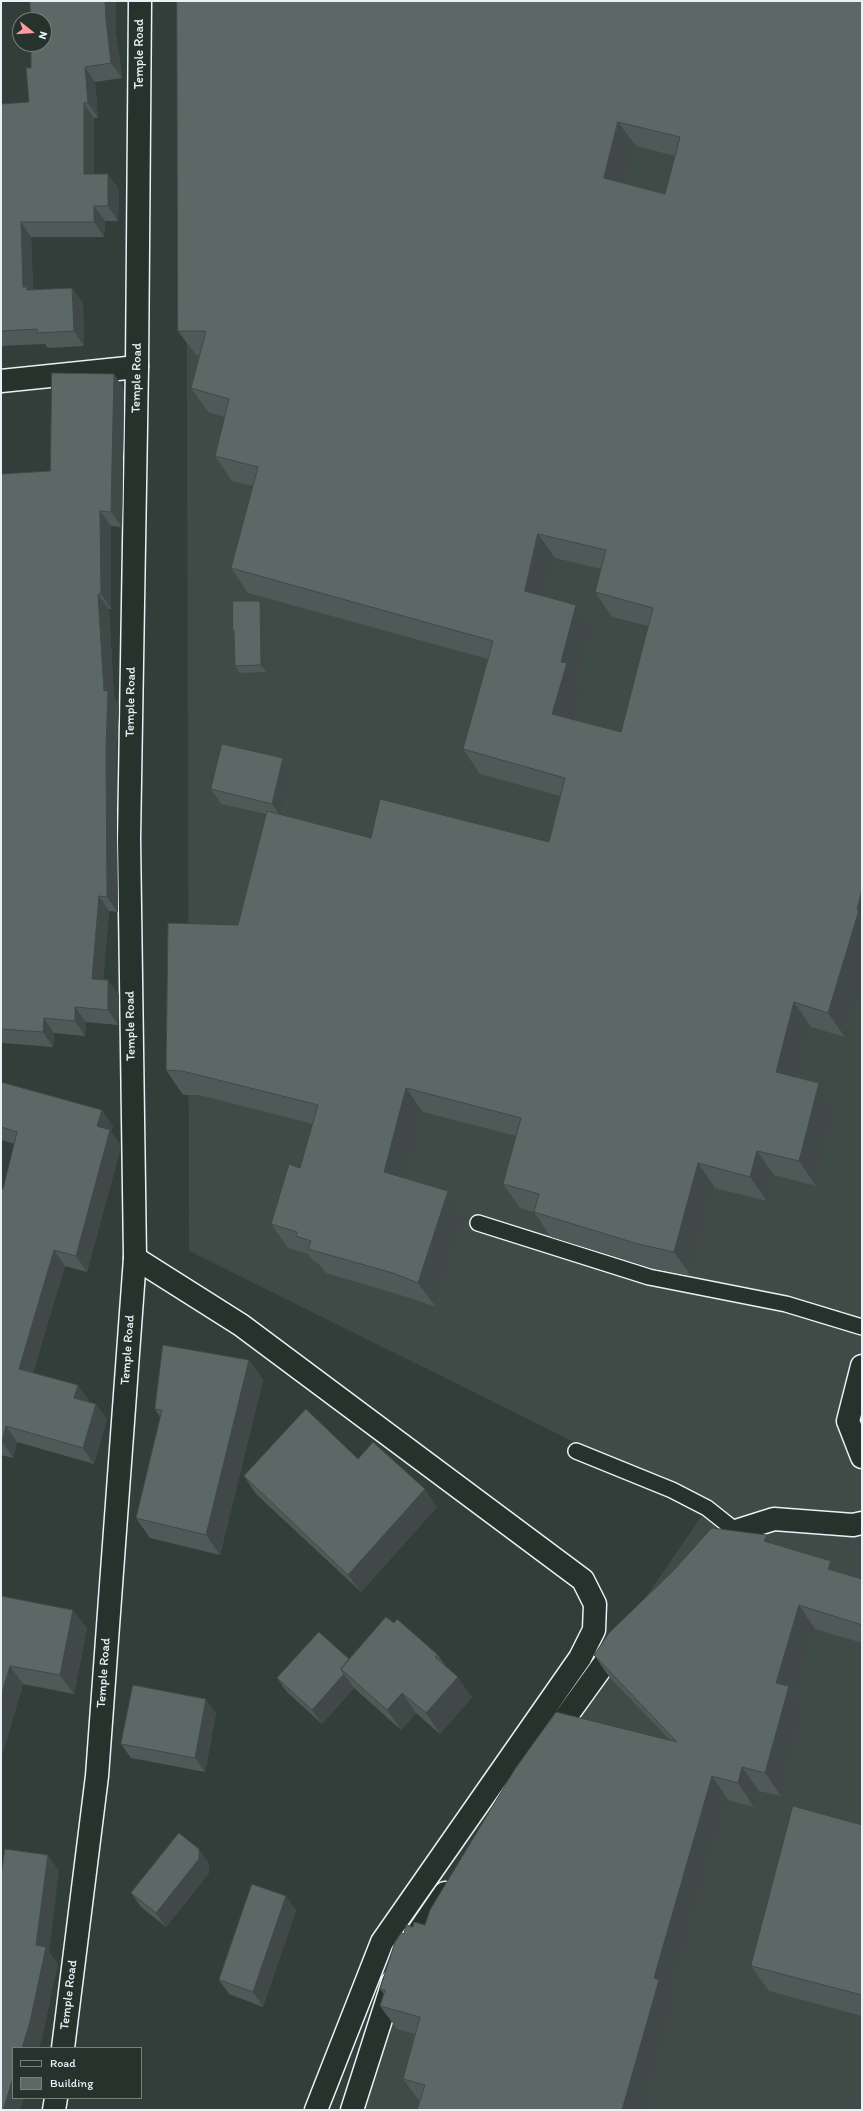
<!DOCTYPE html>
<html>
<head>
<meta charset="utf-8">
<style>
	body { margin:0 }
	#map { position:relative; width:863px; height:2111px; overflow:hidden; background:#323e39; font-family:Itim,sans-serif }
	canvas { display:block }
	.frame { position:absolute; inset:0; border:2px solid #e8f1f8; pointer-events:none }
	.legend { position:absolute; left:12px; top:2047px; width:130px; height:52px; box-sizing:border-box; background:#26332d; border:1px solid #747f7e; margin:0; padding:5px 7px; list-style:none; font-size:12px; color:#e8f1f8 }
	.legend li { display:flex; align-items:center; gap:8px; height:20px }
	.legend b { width:20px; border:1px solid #747f7e }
	.north { position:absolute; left:12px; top:12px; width:40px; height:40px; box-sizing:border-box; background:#26332d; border:1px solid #747f7e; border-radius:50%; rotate:107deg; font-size:11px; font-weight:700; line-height:16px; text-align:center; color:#e8f1f8 }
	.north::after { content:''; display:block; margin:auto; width:14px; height:18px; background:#ff9aa2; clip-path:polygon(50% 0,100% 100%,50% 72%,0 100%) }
</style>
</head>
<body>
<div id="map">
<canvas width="863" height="2111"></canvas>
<div class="frame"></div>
<ul class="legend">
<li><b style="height:5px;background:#26332d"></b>Road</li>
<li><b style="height:11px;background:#5c6865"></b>Building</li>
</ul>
<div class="north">N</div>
</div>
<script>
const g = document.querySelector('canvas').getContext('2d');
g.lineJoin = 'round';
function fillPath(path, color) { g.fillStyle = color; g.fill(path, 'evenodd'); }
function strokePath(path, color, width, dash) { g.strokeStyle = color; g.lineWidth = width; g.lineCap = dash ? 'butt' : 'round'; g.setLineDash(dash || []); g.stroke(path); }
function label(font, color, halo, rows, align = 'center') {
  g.font = font + ' Itim,sans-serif'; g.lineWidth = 3; g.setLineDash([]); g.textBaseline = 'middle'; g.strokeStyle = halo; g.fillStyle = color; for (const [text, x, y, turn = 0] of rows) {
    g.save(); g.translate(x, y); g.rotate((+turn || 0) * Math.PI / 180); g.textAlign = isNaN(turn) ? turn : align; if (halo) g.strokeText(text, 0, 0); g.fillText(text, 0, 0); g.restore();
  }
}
const built = new Path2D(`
	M 186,1 L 862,1 L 862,2110 L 364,2110 L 414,1936 L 707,1508 L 189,1251 Z`);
const service = new Path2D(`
	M 478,1223 L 649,1277 L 786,1304 L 862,1327
	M 576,1451 L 672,1490 L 707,1508 L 736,1531`);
const minor = new Path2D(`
	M 1,381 L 137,367
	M 135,1258 L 241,1325 L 583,1580 L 595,1604 L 594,1630 L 580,1658 L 382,1942 L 316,2110
	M 862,1366 L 848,1421 L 862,1457
	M 713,1548 L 736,1531 L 774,1519 L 853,1525 L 862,1523
	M 550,1739 L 619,1643
	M 406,1950 L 445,1893
	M 352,2110 L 393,1982`);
const tertiary = new Path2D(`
	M 63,2048 L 97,1776 L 135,1258 L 129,839 L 137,367 L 140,1
	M 54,2110 L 56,2098`);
const wall = new Path2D(`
	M 862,1 L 845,1037 L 811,1027 L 798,1077 L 819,1083 L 836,1107 L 816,1186 L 774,1175 L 767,1201 L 715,1188 L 691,1276 L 655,1269 L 551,1237 L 534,1212 L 520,1208 L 503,1184 L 516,1136 L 423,1112 L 406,1178 L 448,1191 L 465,1216 L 436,1307 L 410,1298 L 326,1273 L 318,1263 L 313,1261 L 308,1254 L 288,1248 L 271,1224 L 300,1168 L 313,1124 L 199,1095 L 183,1095 L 166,1070 L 238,925 L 266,814 L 221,804 L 211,789 L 283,758 L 293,772 L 283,815 L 371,838 L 549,842 L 560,796 L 480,774 L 463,749 L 488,659 L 248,593 L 231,568 L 253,486 L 232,481 L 215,456 L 225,417 L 208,412 L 191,388 L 199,355 L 196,355 L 178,331 ZM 636,146 L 675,156 L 665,194 L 626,184 ZM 555,558 L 601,569 L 595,592 L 612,617 L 648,626 L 621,732 L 575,720 L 584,688 L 579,681 L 593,630 L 576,605 L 546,597 Z
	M 116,34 L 122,78 L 95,82 L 98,118 L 94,118 L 94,174 L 119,189 L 118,221 L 105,221 L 104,237 L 31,237 L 33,290 L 72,288 L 83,303 L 84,346 L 48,348 L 45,344 L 1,346 L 1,104 L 29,102 L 31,68 Z
	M 124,389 L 122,527 L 111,526 L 111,609 L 109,609 L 114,698 L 119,705 L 116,763 L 118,912 L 109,911 L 103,980 L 119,995 L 118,1025 L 86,1022 L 85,1036 L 54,1033 L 53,1047 L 3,1043 L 1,1041 L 1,474 L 50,471 Z
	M 260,601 L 265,608 L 266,672 L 240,673 L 235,666 L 234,633 L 233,630 Z
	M 1,1082 L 113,1126 L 111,1132 L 121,1146 L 87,1272 L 65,1266 L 33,1372 L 89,1400 L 88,1402 L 107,1419 L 94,1464 L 17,1442 L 13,1458 L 1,1455 L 1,1188 L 3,1189 L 15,1144 L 1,1140 Z
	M 249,1360 L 263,1380 L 220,1555 L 150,1538 L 136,1518 L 160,1417 L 155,1409 Z
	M 358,1459 L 437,1507 L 361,1592 L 256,1494 L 244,1476 Z
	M 767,1535 L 774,1544 L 838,1572 L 862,1579 L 862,1643 L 815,1629 L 796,1696 L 805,1709 L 781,1796 L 759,1791 L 754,1807 L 728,1800 L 671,1997 L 675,2003 L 645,2110 L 417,2110 L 420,2102 L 403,2079 L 415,2034 L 397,2029 L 380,2006 L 384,1994 L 380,1989 L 404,1934 L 413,1927 L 425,1925 L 670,1740 L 610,1678 L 594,1655 Z
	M 1,1596 L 87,1628 L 74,1694 L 23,1684 L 2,1755 L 1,1755 Z
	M 394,1623 L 438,1655 L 447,1668 L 472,1697 L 440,1734 L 416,1713 L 401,1730 L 354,1688 L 322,1724 L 287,1692 L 277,1678 L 349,1659 Z
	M 216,1713 L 205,1772 L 131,1758 L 121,1744 Z
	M 862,1825 L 862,2016 L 769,1991 L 751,1966 Z
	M 209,1863 L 209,1873 L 166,1927 L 141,1907 L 131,1893 Z
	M 296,1910 L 263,2007 L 229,1994 L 219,1980 Z`);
const shadedWall = new Path2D(`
	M 105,1 L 116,1 L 116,34 L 122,78 L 111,63 L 106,19 Z
	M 85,67 L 95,82 L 98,118 L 88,103 Z
	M 84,103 L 94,118 L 94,189 L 84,174 Z
	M 618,122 L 636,146 L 621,203 L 604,178 Z
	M 108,174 L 119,189 L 118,221 L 108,206 Z
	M 94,206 L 105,221 L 104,237 L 94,222 Z
	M 21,222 L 31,237 L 33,296 L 23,287 Z
	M 72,288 L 83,303 L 84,346 L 74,331 Z
	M 114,374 L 124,389 L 122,527 L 111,512 Z
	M 100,511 L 111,526 L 111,609 L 101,594 Z
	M 538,534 L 555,558 L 542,616 L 525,591 Z
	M 98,594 L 109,609 L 114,698 L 119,705 L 116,763 L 118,912 L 107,897 L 104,691 Z
	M 260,601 L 265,608 L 266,672 L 261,665 Z
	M 576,605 L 593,630 L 579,681 L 584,688 L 570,739 L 552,714 L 561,662 Z
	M 283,758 L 293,772 L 282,818 L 272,804 Z
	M 862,889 L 862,982 L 845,1037 L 828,1013 Z
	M 99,896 L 109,911 L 102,994 L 92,979 Z
	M 108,980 L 119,995 L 118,1025 L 108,1010 Z
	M 794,1002 L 811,1027 L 793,1096 L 776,1072 Z
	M 75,1007 L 86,1022 L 85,1036 L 75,1021 Z
	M 44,1018 L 54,1033 L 53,1047 L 43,1032 Z
	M 819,1083 L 836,1107 L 816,1186 L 799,1161 Z
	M 406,1088 L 423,1112 L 402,1196 L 384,1172 Z
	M 102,1110 L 113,1126 L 111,1132 L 121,1146 L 87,1272 L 76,1256 L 97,1126 Z
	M 757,1151 L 774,1175 L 767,1201 L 750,1177 Z
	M 698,1163 L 715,1188 L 691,1276 L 674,1252 Z
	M 448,1191 L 465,1216 L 436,1307 L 418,1283 Z
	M 54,1250 L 65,1266 L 30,1384 L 19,1369 Z
	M 249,1360 L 263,1380 L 220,1555 L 206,1535 Z
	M 78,1385 L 89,1400 L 85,1414 L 74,1398 Z
	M 96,1404 L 107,1419 L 94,1464 L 83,1448 Z
	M 6,1426 L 17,1442 L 13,1458 L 2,1442 Z
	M 425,1489 L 437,1507 L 361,1592 L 348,1575 Z
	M 767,1535 L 784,1558 L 764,1541 Z
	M 831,1561 L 847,1584 L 828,1569 Z
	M 799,1605 L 815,1629 L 796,1696 L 805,1709 L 781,1796 L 765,1773 L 776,1683 Z
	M 73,1610 L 87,1628 L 74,1694 L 60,1675 Z
	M 10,1666 L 23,1684 L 2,1755 L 1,1754 L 1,1696 Z
	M 344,1674 L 354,1688 L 322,1724 L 312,1710 Z
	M 458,1677 L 472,1697 L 440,1734 L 426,1713 Z
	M 402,1693 L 416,1713 L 401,1730 L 387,1710 Z
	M 206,1699 L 216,1713 L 205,1772 L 195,1758 Z
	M 742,1767 L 759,1791 L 754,1807 L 738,1783 Z
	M 712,1776 L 728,1800 L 671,1997 L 675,2003 L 645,2110 L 622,2110 L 654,1978 Z
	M 199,1849 L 209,1863 L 209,1873 L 166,1927 L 156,1913 Z
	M 48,1855 L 59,1871 L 49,1952 L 58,1964 L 42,2039 L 39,2048 L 22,2048 L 36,1945 Z
	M 286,1896 L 296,1910 L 263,2007 L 253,1992 Z
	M 13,2078 L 13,2098 L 24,2098 L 20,2110 L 3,2110 Z`);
const building = new Path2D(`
	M 30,1 L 105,1 L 106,19 L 111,63 L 85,67 L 88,103 L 84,103 L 84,174 L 108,174 L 108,206 L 94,206 L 94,222 L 21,222 L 23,287 L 27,287 L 27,290 L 72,288 L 74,331 L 37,333 L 37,329 L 1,331 L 1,104 L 29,102 L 26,68 L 31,68 L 31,44 L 44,44 L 44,20 L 31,20 Z
	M 177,1 L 862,1 L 862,889 L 857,910 L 859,910 L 828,1013 L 794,1002 L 776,1072 L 819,1083 L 799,1161 L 757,1151 L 750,1177 L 698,1163 L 674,1252 L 638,1244 L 534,1212 L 539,1194 L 503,1184 L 521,1118 L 406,1088 L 384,1172 L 448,1191 L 418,1283 L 393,1273 L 308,1249 L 311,1241 L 296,1236 L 297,1232 L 271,1224 L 289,1164 L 300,1168 L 318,1105 L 182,1071 L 166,1070 L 168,923 L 238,925 L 267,811 L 371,838 L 380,799 L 549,842 L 565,778 L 463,749 L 493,641 L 231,568 L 258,467 L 215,456 L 229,399 L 191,388 L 206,331 L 178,331 ZM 618,122 L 680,137 L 665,194 L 604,178 ZM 538,534 L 606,550 L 595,592 L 653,608 L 621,732 L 552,714 L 567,663 L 561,662 L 576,605 L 525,591 Z
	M 52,373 L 114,374 L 111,512 L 100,511 L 101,594 L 98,594 L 104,691 L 108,690 L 106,748 L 107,897 L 99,896 L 92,979 L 108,980 L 108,1010 L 75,1007 L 75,1021 L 44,1018 L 43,1032 L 1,1029 L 1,474 L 50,471 Z
	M 233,601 L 260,601 L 261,665 L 235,666 L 234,630 L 233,630 Z
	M 222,744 L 283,758 L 272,804 L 211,789 Z
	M 1,1082 L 102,1110 L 97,1126 L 110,1130 L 76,1256 L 54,1250 L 19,1369 L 78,1385 L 74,1398 L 96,1404 L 83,1448 L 6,1426 L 2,1442 L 1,1442 L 1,1188 L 3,1189 L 17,1132 L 1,1127 Z
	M 163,1345 L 249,1360 L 206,1535 L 136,1518 L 162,1410 L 155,1409 Z
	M 306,1409 L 358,1459 L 373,1442 L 425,1489 L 348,1575 L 244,1476 Z
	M 712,1528 L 767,1535 L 764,1541 L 831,1561 L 828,1569 L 862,1579 L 862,1625 L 799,1605 L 776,1683 L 789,1686 L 765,1773 L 742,1767 L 738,1783 L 712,1776 L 654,1978 L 659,1980 L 622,2110 L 417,2110 L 425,2085 L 403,2079 L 420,2017 L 380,2006 L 385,1990 L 380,1989 L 395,1942 L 401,1933 L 404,1934 L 406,1925 L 413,1927 L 414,1922 L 425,1925 L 430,1910 L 515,1769 L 556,1712 L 677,1742 L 594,1655 L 609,1633 L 674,1570 Z
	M 1,1596 L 73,1610 L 60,1675 L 10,1666 L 1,1696 Z
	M 386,1617 L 394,1623 L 397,1619 L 438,1655 L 435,1657 L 458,1677 L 426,1713 L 402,1693 L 387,1710 L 341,1669 Z
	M 319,1632 L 349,1659 L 341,1669 L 344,1674 L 312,1710 L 277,1678 Z
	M 133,1685 L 206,1699 L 195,1758 L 121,1744 Z
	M 793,1806 L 862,1825 L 862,1995 L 751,1966 Z
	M 179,1833 L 199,1849 L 199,1859 L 156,1913 L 131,1893 Z
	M 5,1849 L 48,1855 L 36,1945 L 46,1947 L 30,2022 L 22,2048 L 13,2048 L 13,2078 L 3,2110 L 1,2110 L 1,1877 Z
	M 252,1884 L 286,1896 L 253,1992 L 219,1980 Z`);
const streetNames = [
	["Temple Road",140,54,-90],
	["Temple Road",137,378,-89],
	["Temple Road",131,702,-89],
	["Temple Road",131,1026,-91],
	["Temple Road",128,1350,-86],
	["Temple Road",104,1673,-86],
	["Temple Road",69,1995,-83]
];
fillPath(built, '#3f4b46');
strokePath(service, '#e8f1f8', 18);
strokePath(minor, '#e8f1f8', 25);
strokePath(tertiary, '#e8f1f8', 25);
strokePath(service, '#26332d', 15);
strokePath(minor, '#26332d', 22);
strokePath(tertiary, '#26332d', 22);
fillPath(wall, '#4f5957');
fillPath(shadedWall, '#404947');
fillPath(building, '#5c6865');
strokePath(building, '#404947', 1);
label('13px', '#e8f1f8', '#26332d', streetNames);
</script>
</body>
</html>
